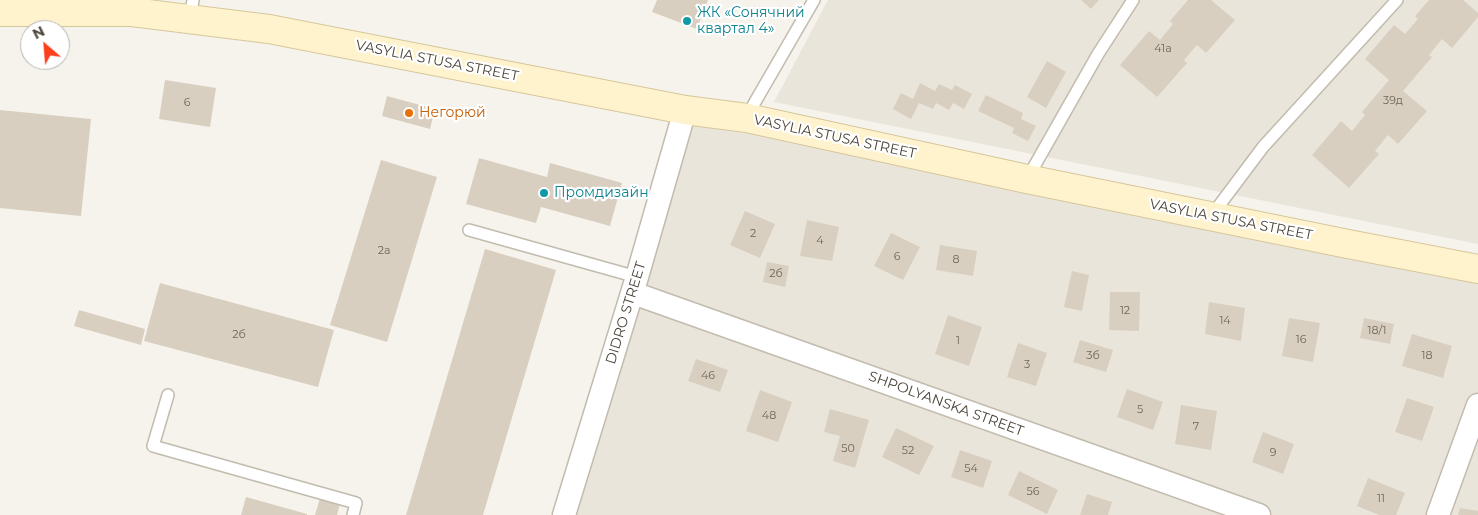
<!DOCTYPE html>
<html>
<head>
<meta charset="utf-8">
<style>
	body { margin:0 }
	#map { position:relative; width:1478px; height:515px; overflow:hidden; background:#f6f3ec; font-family:Montserrat,sans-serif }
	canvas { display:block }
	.north { position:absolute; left:20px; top:20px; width:50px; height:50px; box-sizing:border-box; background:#fff; border:1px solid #b7b4b0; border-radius:50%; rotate:333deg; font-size:14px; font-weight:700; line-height:20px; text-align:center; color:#4b4439 }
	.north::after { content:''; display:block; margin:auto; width:18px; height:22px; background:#fc3f1d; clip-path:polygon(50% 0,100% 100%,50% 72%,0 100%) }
</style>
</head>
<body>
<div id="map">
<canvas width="1478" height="515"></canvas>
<div class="north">N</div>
</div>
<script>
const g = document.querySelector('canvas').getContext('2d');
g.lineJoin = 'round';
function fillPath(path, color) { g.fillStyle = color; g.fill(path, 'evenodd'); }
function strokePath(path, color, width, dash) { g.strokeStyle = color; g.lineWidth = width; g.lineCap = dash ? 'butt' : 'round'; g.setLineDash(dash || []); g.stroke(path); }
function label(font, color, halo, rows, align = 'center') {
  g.font = font + ' Montserrat,sans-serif'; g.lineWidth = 4.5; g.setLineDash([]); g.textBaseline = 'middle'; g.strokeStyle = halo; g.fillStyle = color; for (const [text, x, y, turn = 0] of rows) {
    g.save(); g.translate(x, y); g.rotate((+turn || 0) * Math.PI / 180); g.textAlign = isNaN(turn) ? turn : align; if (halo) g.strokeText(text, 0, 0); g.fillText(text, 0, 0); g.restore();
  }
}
const residential = new Path2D(`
	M 828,0 L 1478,0 L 1478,244 L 774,102 Z
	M 689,119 L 1478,274 L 1478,515 L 571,515 Z`);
const building = new Path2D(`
	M 657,0 L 708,0 L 697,29 L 652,12 Z
	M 1081,0 L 1099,0 L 1091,9 Z
	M 1188,0 L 1211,0 L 1235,20 L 1206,53 L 1197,45 L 1184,60 L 1187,63 L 1157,97 L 1120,65 L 1149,31 L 1160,40 L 1173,24 L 1170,21 Z
	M 1429,0 L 1463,0 L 1478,13 L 1478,17 L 1452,48 L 1442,39 L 1429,55 L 1432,57 L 1403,91 L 1427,111 L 1398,144 L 1388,135 L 1375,151 L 1379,154 L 1349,188 L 1312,155 L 1341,121 L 1352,131 L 1365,115 L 1362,112 L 1389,80 L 1365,59 L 1394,25 L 1405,34 L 1418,19 L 1415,16 Z
	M 1047,61 L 1066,72 L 1046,108 L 1027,97 Z
	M 165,80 L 216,88 L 210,127 L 159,119 Z
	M 920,83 L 935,91 L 939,84 L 952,90 L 955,85 L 972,94 L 964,109 L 953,103 L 949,110 L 936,103 L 933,109 L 919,103 L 911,119 L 893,109 L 901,93 L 913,99 Z
	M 986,95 L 1023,113 L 1021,119 L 1036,126 L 1028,141 L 1012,133 L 1014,128 L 978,111 Z
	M 387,96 L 435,109 L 430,129 L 382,116 Z
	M 0,110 L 91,119 L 81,216 L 0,208 Z
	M 479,158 L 547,177 L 550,163 L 622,183 L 610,226 L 541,207 L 536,223 L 466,204 Z
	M 381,160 L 437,177 L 387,342 L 330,325 Z
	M 745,211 L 775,224 L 760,258 L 730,245 Z
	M 807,220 L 839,227 L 832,261 L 800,256 Z
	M 891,233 L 920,247 L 903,280 L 874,266 Z
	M 940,245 L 977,251 L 973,276 L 936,270 Z
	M 485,249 L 556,270 L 483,515 L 406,515 Z
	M 767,262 L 789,266 L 785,287 L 763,282 Z
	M 1072,271 L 1089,275 L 1082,311 L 1064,307 Z
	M 160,283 L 334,330 L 318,387 L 144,341 Z
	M 1110,292 L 1140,292 L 1139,331 L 1109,330 Z
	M 1209,302 L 1245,308 L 1241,341 L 1205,334 Z
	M 79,310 L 145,329 L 141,345 L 74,326 Z
	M 948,315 L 982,327 L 969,366 L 935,354 Z
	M 1289,318 L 1320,323 L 1313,362 L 1282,356 Z
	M 1364,318 L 1394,324 L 1390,344 L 1360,338 Z
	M 1412,334 L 1452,346 L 1443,378 L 1402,366 Z
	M 1080,340 L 1113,350 L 1106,372 L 1073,362 Z
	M 1018,343 L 1047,353 L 1036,386 L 1007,377 Z
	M 696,359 L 728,370 L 720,392 L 688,381 Z
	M 1127,389 L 1163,402 L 1153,430 L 1117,417 Z
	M 760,390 L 792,402 L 778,442 L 746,431 Z
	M 1407,398 L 1434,407 L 1422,441 L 1395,432 Z
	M 1181,405 L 1217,411 L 1211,450 L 1175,444 Z
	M 830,409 L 869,420 L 855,468 L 833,461 L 840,436 L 824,432 Z
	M 896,428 L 934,446 L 919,475 L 882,457 Z
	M 1263,432 L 1294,444 L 1283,474 L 1252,462 Z
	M 960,450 L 992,461 L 983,488 L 951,477 Z
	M 1019,471 L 1058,490 L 1047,514 L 1008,495 Z
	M 1368,478 L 1405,493 L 1396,515 L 1379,515 L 1357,506 Z
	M 1087,494 L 1112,502 L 1108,515 L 1080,515 Z
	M 246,497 L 307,514 L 307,515 L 241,515 Z
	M 320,498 L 340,504 L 337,515 L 315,515 Z
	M 1460,508 L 1478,511 L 1478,515 L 1458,515 Z`);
const lane = new Path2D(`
	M 190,19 L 193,0
	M 747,118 L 755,102 L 814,0
	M 1027,179 L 1098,54 L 1133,0
	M 1212,215 L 1263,147 L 1397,0
	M 469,230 L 637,277
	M 168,395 L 153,446 L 356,503 L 353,515`);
const street = new Path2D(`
	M 633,293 L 1259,515
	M 564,515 L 637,277 L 685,110
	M 1438,515 L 1478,405`);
const secondary = new Path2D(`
	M 0,12 L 132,12 L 269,29 L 685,110 L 747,118 L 1027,179 L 1348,244 L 1478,269`);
const markers = [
	[687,21,5,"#0f9aa8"],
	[409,113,5,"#e8710a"],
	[544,193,5,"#0f9aa8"]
];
const numberNames = [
	["41а",1163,49],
	["39д",1393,101],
	["6",187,103],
	["2",753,234],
	["4",820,241],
	["2а",384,251],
	["6",897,257],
	["8",956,260],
	["2б",776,274],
	["12",1125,311],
	["14",1225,321],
	["18/1",1377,331],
	["2б",239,335],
	["16",1301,340],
	["1",958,341],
	["3б",1093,356],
	["18",1427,356],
	["3",1027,365],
	["46",708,376],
	["5",1140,410],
	["48",769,416],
	["7",1196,427],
	["50",848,449],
	["52",908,451],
	["9",1273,453],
	["54",971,469],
	["56",1033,492],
	["11",1381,499]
];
const cultureNames = [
	["ЖК «Сонячний",697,13],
	["квартал 4»",697,29],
	["Промдизайн",554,193]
];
const streetNames = [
	["VASYLIA STUSA STREET",437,61,11],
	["VASYLIA STUSA STREET",835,137,12],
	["VASYLIA STUSA STREET",1231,220,11],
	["DIDRO STREET",626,313,-73],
	["SHPOLYANSKA STREET",946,404,20]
];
const foodNames = [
	["Негорюй",419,113]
];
fillPath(residential, '#eae5da');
fillPath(building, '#d8cfc1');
strokePath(lane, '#c2bbae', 14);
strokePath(street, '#c2bbae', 25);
strokePath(secondary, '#d6c79b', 30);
strokePath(lane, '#fff', 11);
strokePath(street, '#fff', 22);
strokePath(secondary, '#fff3cd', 28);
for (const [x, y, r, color] of markers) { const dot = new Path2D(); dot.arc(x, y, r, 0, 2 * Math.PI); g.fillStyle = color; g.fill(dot); strokePath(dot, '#fff', 2); }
label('11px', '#6e675b', null, numberNames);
label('14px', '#0d838f', '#fff', cultureNames, 'left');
label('14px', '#4b4439', '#fff', streetNames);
label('14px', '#c56008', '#fff', foodNames, 'left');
</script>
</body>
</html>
